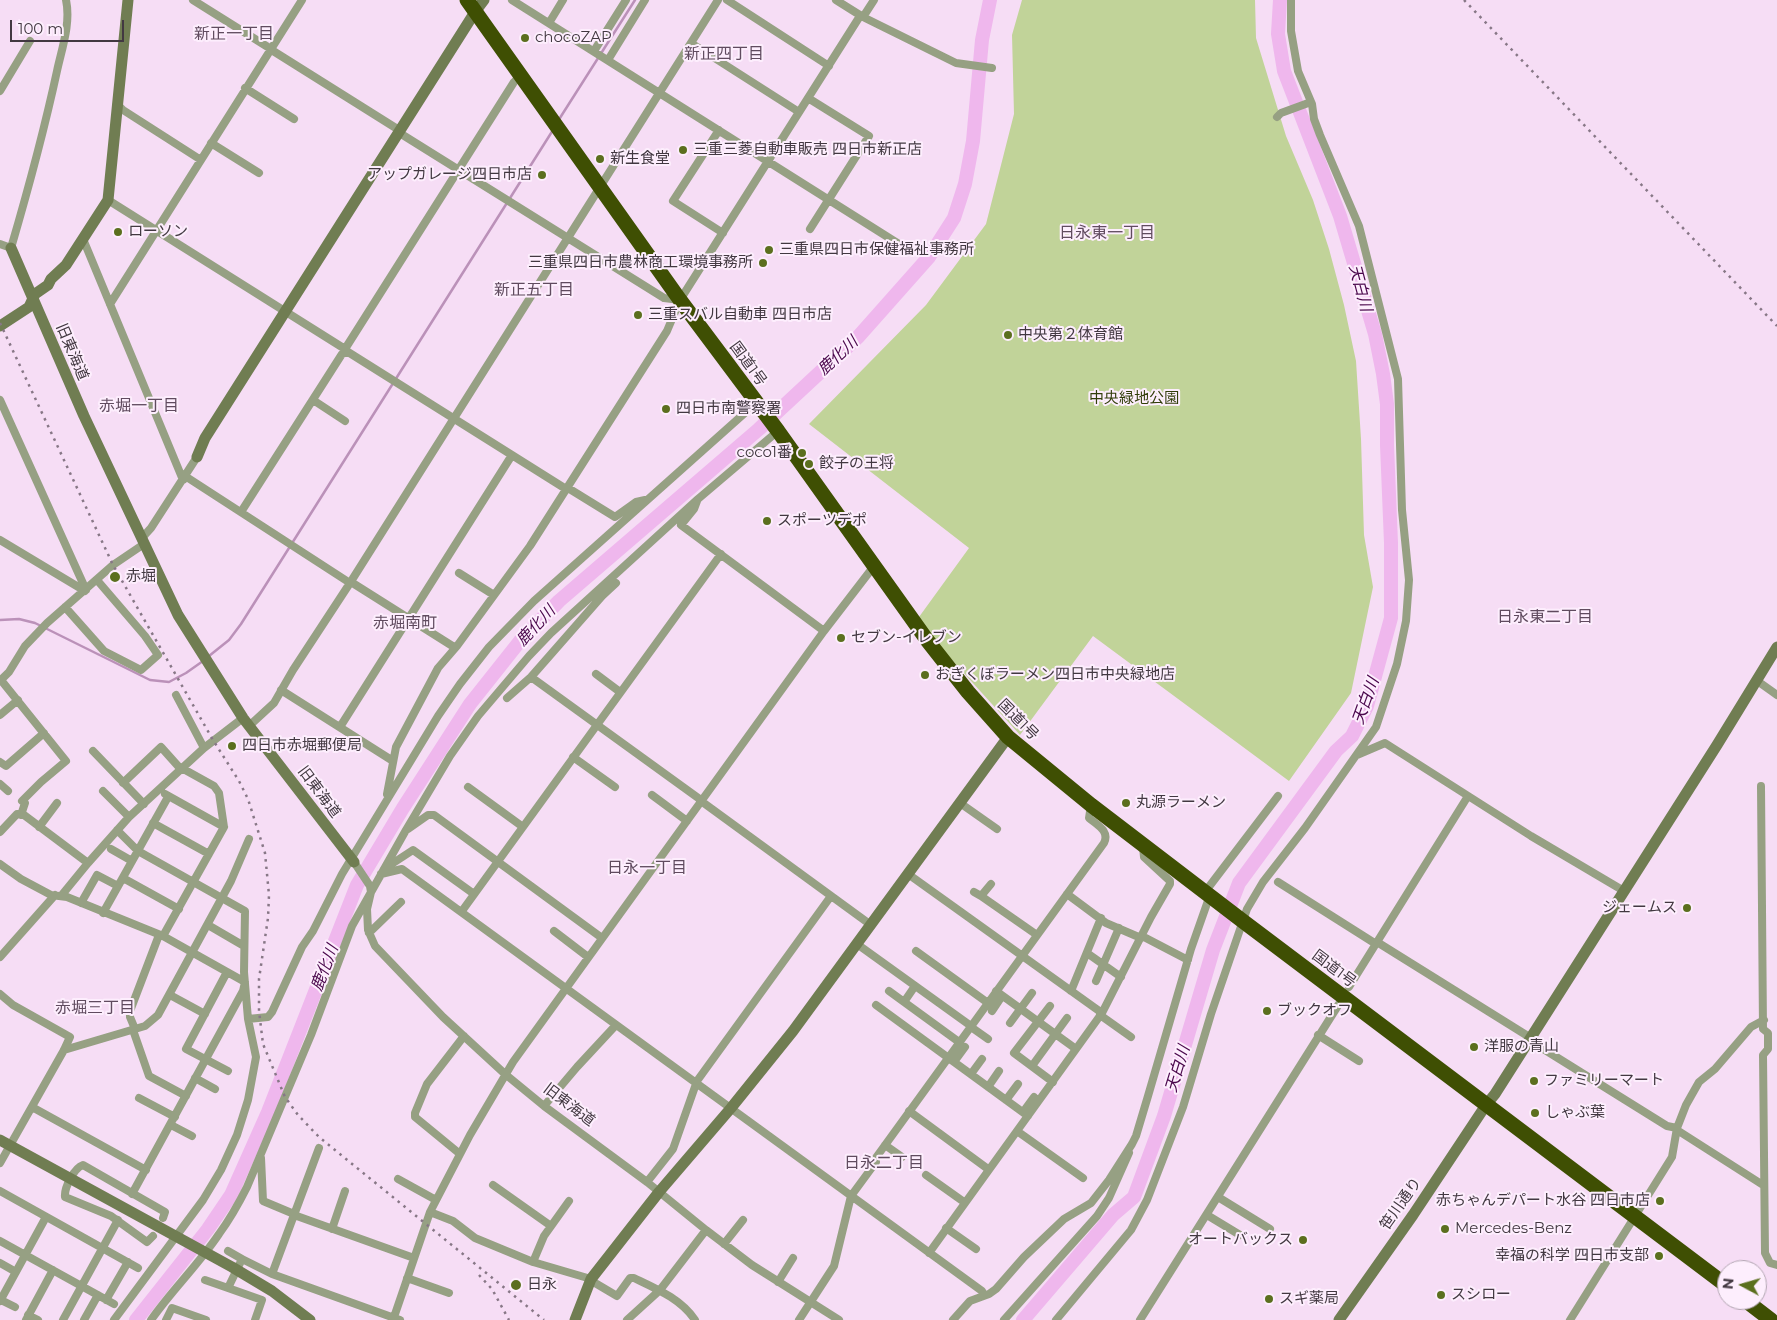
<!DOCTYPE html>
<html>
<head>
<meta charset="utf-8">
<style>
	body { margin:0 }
	#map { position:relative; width:1777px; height:1320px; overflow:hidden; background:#f6ddf5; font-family:Montserrat,sans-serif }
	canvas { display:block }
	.north { position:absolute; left:1717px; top:1260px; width:50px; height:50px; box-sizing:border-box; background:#fdeefd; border:1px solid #b2a5b2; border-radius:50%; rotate:276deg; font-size:14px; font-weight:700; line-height:20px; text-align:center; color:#423841 }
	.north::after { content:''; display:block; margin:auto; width:18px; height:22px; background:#5b6f1e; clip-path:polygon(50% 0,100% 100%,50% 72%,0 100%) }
	.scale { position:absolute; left:10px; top:20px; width:114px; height:22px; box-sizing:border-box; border:2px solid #423841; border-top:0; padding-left:6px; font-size:15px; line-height:18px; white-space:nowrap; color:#423841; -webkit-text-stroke:4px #fdeefd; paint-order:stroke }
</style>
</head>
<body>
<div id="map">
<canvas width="1777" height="1320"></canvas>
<div class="north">N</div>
<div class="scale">100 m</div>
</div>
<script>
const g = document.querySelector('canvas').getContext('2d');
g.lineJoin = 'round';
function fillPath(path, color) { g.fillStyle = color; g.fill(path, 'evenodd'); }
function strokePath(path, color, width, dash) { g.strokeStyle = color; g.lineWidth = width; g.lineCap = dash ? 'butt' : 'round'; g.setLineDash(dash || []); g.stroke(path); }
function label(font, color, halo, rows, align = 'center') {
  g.font = font + ' Montserrat,"Noto Sans JP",sans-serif'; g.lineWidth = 4; g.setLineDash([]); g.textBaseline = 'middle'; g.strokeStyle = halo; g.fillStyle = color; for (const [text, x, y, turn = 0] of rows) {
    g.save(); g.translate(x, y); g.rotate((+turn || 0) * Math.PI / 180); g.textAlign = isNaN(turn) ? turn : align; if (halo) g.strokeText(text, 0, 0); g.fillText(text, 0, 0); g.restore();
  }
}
const green = new Path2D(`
	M 1022,0 L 1255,0 L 1256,38 L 1286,136 L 1313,200 L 1329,249 L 1344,305 L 1356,361 L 1361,439 L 1364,535 L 1373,587 L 1351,693 L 1289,781 L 1093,636 L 1020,735 L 933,639 L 919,617 L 969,548 L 809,424 L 926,305 L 986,224 L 1014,114 L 1012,35 Z`);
const stream = new Path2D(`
	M 558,121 L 635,0
	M 0,620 L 19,619 L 35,623 L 150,680 L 169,682 L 186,673 L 203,661
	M 209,656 L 229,640 L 241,624 L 553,130`);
const river = new Path2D(`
	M 136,1320 L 208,1229 L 231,1195 L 268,1112 L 357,885 L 403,808 L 470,704 L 520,641 L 559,601 L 759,429 L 858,337 L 929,257 L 954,218 L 965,184 L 973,141 L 982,40 L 990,0
	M 1023,1320 L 1113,1215 L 1134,1197 L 1164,1116 L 1213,950 L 1239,883 L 1336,751 L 1352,736 L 1367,706 L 1391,618 L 1391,543 L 1387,445 L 1387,404 L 1383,374 L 1375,334 L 1340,216 L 1284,71 L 1278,34 L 1280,0`);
const street = new Path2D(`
	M 193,0 L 271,49
	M 512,0 L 902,246
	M 727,0 L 829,66
	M 836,0 L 863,17 L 956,63 L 992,68
	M 863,17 L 874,0
	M 549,23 L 563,0
	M 691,43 L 799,112
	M 270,49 L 399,130
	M 594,51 L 626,0
	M 608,60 L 645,0
	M 245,88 L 294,119
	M 0,91 L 30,41
	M 808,98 L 869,136 L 810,229
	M 117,104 L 123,110 L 201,160
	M 1277,117 L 1281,113 L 1311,102
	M 719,130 L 673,201 L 723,233
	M 398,132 L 664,298 L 680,300
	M 211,143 L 259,173
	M 108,200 L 345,349 L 346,353
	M 83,239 L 183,480
	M 0,244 L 11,248 C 28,190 44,131 57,71 C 62,48 71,23 66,0
	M 110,304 L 302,0
	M 345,349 L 514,82 L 521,75
	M 0,400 L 86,590
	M 313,400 L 345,421
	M 185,476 L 350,583
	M 568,488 L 615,517 L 636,502 L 645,500
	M 697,501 L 694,509 L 681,525 L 824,631
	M 241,512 L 342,354 L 348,352 L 566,489
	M 141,539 L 151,528 L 197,457
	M 0,540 L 85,591
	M 459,573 L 494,595
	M 351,582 L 454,647
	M 65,607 L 104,651 L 141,670 L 158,655 L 145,636 L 97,580
	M 596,674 L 620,692
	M 531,677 L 701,800
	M 1,680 L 66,761 L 41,782 L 22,801 L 25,803 L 21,815
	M 1756,680 L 1777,695
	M 0,681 L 9,672 L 25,646 L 47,623 L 113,565 L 144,544
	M 281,690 L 393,761
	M 176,695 L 204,748
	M 507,698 L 531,677 L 602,596 L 616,583
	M 0,715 L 18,700
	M 249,726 L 274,703 L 293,670 L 350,583 L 718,0
	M 340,727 L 512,455
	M 93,751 L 144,804
	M 1357,755 L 1385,743 L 1531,836 L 1624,891
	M 573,757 L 615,787
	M 0,762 L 6,766 L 44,733
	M 123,783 L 161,747 L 178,766 L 214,786 L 219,793 L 224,827 L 163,936
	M 0,784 L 8,791
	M 1761,786 L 1763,1029 L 1768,1033 L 1768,1049 L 1763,1055 L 1765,1253 L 1770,1263 L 1777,1265
	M 468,787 L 523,827
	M 103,791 L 129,817
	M 165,794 L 224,827
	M 387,794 L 396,747 L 438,668 L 457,646 L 530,546 L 667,331 L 680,300 L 860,16
	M 652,795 L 687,821
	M 701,801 L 871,925
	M 960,803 L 997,829
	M 153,823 L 209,854
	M 39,827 L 57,803
	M 408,829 L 428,815 L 434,815 L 602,938
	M 117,830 L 138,851 L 245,911 L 244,972 L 248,1019
	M 0,832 L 17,814 L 24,815 L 88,863
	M 111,849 L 132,861
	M 354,862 L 370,886 L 371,892 L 367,909 L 368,930 L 375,946 L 443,1017 L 505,1074 L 544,1106 L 647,1182 L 706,1230 L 752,1265 L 839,1320
	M 0,864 L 21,879 L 51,895 L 67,897 L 163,936 L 245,982 L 243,991 L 132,1194
	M 384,869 L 413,850 L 474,894
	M 381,874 L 402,869 L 982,1291 L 984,1295
	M 908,874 L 1102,1013
	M 123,878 L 179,909
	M 1278,882 L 1376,944
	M 974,892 L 981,896 L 991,884
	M 1205,892 L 1278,796
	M 1067,894 L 1106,923 L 1141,938
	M 61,896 L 88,863 L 129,817 L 204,748 L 243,718
	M 981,896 L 1037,935
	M 81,903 L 97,875 L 118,886
	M 462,911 L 721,554
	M 103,913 L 168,797
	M 208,925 L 244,946
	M 554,931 L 588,957
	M 369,933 L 401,902
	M 1142,936 L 1188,960
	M 1377,942 L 1531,1038
	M 857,944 L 971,1026
	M 916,951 L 988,1003
	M 1087,953 L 1121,977
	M 0,957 L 55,895
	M 227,972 L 186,1049 L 228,1071
	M 1096,981 L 1119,928
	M 1349,987 L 1468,796
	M 889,991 L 959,1042
	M 996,991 L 1076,1049
	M 1071,991 L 1101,918
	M 0,994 L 13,1005 L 70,1037 L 64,1050 L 0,1163
	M 170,995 L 205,1014
	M 904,1002 L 915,986
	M 876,1005 L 1028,1116
	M 1050,1006 L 1014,1053 L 1053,1082
	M 992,1011 L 1002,996
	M 1100,1015 L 1131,1037
	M 1010,1023 L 1032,993
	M 971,1027 L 988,1039
	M 135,1029 L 130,1017 L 130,1011 L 159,935
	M 133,1030 L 149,1076 L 186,1096
	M 1318,1035 L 1359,1061
	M 1529,1040 L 1667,1126 L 1677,1128
	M 64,1050 L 145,1026 L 158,1015 L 231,881 L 249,839
	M 954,1062 L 965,1047
	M 1032,1066 L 1067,1018
	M 971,1074 L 982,1059
	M 195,1078 L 215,1089
	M 988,1087 L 999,1071
	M 139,1098 L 175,1117
	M 1006,1100 L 1018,1084
	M 544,1106 L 577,1067 L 616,1025
	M 32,1107 L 146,1170
	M 909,1111 L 988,1169
	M 1023,1112 L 1034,1097
	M 171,1125 L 192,1136
	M 1677,1130 L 1763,1185
	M 1017,1131 L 1083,1178
	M 885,1145 L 902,1157
	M 460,1154 L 415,1117 L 415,1113 L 427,1084 L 464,1036
	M 261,1158 L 263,1201 L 294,1214
	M 926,1175 L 964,1202
	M 398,1179 L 436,1200
	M 647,1182 L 673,1149 L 697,1081 L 831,896
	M 493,1185 L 551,1226
	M 0,1191 L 138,1268
	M 1218,1197 L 1270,1229
	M 294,1215 L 319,1148
	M 1207,1215 L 1240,1235
	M 946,1228 L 976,1249
	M 332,1229 L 345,1191
	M 153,1236 L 147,1242 L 111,1216 L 65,1197 C 64,1188 74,1168 83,1165 L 165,1212 L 163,1218
	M 0,1241 L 114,1304
	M 724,1244 L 743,1220
	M 228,1251 L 242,1259
	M 929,1253 L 1102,1013 L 1151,917 L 1170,884 L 1170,881 L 1144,857 L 1143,847
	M 533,1262 L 544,1236 L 569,1201
	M 0,1263 L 16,1272
	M 272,1274 L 294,1215 L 414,1258
	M 407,1278 L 449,1293
	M 591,1279 L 533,1262 L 475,1238 L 453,1221 L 430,1212 L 470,1135 L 513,1062 L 824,631 L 874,566
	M 205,1280 L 228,1288
	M 590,1280 L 617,1296 L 630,1278 L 634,1278 C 657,1289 681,1299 695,1320
	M 778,1282 L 793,1258
	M 1,1300 L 15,1307
	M 106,1300 L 128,1262
	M 0,1301 L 46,1217
	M 28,1315 L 38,1320
	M 26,1320 L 53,1270
	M 63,1320 L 118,1220
	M 84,1320 L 98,1295
	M 114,1320 L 203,1200 L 221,1170 L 237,1135 L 248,1100 L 256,1057 L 248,1019 L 268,1017 L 272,1012 L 302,947 L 313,931 L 342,874 L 438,716 L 460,684 L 489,647 L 534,601 L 756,403
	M 151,1320 C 172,1290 199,1264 219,1234 C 230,1219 239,1203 247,1187 L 311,1035 L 352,926 L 406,830 L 450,756 L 478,716 L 529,656 L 551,633 L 698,499 L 778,431
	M 166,1320 L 172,1308 L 206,1320
	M 255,1320 L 262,1300 L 228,1288 L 242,1259 L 272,1274 L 400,1320
	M 393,1320 L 430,1212
	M 627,1320 L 660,1290 L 706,1230
	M 799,1320 L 834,1266 L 851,1196 L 876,1162 L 875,1159 L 1104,843 C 1110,831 1097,825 1089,818 L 1091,805
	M 953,1320 L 970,1301 L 989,1294 L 996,1289 L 1024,1257 L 1064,1219 L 1091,1203 L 1109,1180 L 1132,1144 L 1136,1136 L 1148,1096 L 1191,949 L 1210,895
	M 1004,1320 L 1097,1216 L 1109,1198 L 1129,1153
	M 1056,1320 L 1131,1230 L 1147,1200 L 1183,1107 L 1211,1014 L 1247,909 L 1263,882 L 1305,828 L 1376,727 L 1397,664 L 1406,621 L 1409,580 L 1402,510 L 1398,379 L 1359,226 L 1320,135 L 1314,119 L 1312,104 L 1298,71 L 1291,31 L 1291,0
	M 1140,1320 L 1339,1004
	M 1570,1320 L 1672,1157 L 1677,1128 L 1686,1105 L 1699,1082 L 1715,1069 L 1751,1027 L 1764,1020`);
const secondary = new Path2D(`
	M 11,248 L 84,416 L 178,615 L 243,718 L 354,862
	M 0,326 L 29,307 L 35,294 L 48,285 L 51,279 L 66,265 L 108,200 L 128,0
	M 197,457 L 205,438 L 475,12 L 484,0
	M 0,1140 L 232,1267 L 272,1291 L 310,1320
	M 575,1320 L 591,1279 L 659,1192 L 731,1108 L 793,1031 L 1008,737
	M 1339,1320 L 1413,1215 L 1486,1105 L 1495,1094 L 1717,745 L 1777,647`);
const highway = new Path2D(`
	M 467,0 L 680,300 L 778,431 L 927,640 L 968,692 L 1008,737 L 1091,805 L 1244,922 L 1727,1286
	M 1745,1300 L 1771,1320`);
const rail = new Path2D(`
	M 1464,0 L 1777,326
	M 0,323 L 113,565 L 213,740 L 239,781 L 248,799 L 265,853 L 269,895 L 268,918 L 259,979 L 259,1011 L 263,1044 L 285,1097 L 298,1115 L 319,1137 L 544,1320
	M 479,1275 L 492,1289 L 509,1320`);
const markers = [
	[525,38,5,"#5b6f1e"],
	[683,150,5,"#5b6f1e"],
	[600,159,5,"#5b6f1e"],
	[542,175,5,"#5b6f1e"],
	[118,232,5,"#5b6f1e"],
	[769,250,5,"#5b6f1e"],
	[763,263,5,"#5b6f1e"],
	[638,315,5,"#5b6f1e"],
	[1008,335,5,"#5b6f1e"],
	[666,409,5,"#5b6f1e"],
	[802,453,5,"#5b6f1e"],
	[809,464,5,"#5b6f1e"],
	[767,521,5,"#5b6f1e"],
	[115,577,6,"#5b6f1e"],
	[841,638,5,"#5b6f1e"],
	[925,675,5,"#5b6f1e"],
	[232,746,5,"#5b6f1e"],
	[1126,803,5,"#5b6f1e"],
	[1687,908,5,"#5b6f1e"],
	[1267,1011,5,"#5b6f1e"],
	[1474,1047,5,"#5b6f1e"],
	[1534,1081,5,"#5b6f1e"],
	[1535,1113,5,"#5b6f1e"],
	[1660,1201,5,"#5b6f1e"],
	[1445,1229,5,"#5b6f1e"],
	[1303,1240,5,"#5b6f1e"],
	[1659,1256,5,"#5b6f1e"],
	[516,1285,6,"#5b6f1e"],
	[1441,1295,5,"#5b6f1e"],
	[1269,1299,5,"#5b6f1e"]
];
const poiNames = [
	["chocoZAP",535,38],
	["三重三菱自動車販売 四日市新正店",693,150],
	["新生食堂",610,159],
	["アップガレージ四日市店",532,175,"right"],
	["ローソン",128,232],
	["三重県四日市保健福祉事務所",779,250],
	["三重県四日市農林商工環境事務所",753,263,"right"],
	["三重スバル自動車 四日市店",648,315],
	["中央第２体育館",1018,335],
	["四日市南警察署",676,409],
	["coco1番",792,453,"right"],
	["餃子の王将",819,464],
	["スポーツデポ",777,521],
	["赤堀",126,577],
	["セブン-イレブン",851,638],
	["おぎくぼラーメン四日市中央緑地店",935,675],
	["四日市赤堀郵便局",242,746],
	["丸源ラーメン",1136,803],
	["ジェームス",1677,908,"right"],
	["ブックオフ",1277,1011],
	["洋服の青山",1484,1047],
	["ファミリーマート",1544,1081],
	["しゃぶ葉",1545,1113],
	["赤ちゃんデパート水谷 四日市店",1650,1201,"right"],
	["Mercedes-Benz",1455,1229],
	["オートバックス",1293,1240,"right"],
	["幸福の科学 四日市支部",1649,1256,"right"],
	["日永",527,1285],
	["スシロー",1451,1295],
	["スギ薬局",1279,1299]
];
const streetNames = [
	["旧東海道",72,352,67],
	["国道1号",748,364,54],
	["国道1号",1018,720,45],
	["旧東海道",319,792,53],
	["国道1号",1334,969,37],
	["旧東海道",569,1105,37],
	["笹川通り",1401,1204,-55]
];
const parkNames = [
	["中央緑地公園",1134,399]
];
const neighbourhoodNames = [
	["新正一丁目",234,34],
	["新正四丁目",724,54],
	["日永東一丁目",1107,233],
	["新正五丁目",534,290],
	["赤堀一丁目",139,406],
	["日永東二丁目",1545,617],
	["赤堀南町",405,623],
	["日永一丁目",647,868],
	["赤堀三丁目",95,1008],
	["日永二丁目",884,1163]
];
const waterNames = [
	["天白川",1360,288,75],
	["鹿化川",838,356,-43],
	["鹿化川",536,626,-47],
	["天白川",1366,701,-70],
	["鹿化川",325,968,-69],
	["天白川",1178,1069,-73]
];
fillPath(green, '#c1d399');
strokePath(stream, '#bb91b9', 2.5);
strokePath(river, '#efb7ed', 14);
strokePath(street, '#96a083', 8);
strokePath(secondary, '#707d52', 11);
strokePath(highway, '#3f4f03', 15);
strokePath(rail, '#877786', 2.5, [2.5, 5]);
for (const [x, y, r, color] of markers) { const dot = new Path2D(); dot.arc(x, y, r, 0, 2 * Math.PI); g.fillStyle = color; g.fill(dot); strokePath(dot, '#fdeefd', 2); }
label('15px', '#423841', '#fdeefd', poiNames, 'left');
label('15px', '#423841', '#fdeefd', streetNames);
label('15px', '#323e0a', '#fdeefd', parkNames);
label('16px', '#604b5f', '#fdeefd', neighbourhoodNames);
label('italic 16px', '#4a074c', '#fdeefd', waterNames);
</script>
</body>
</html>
